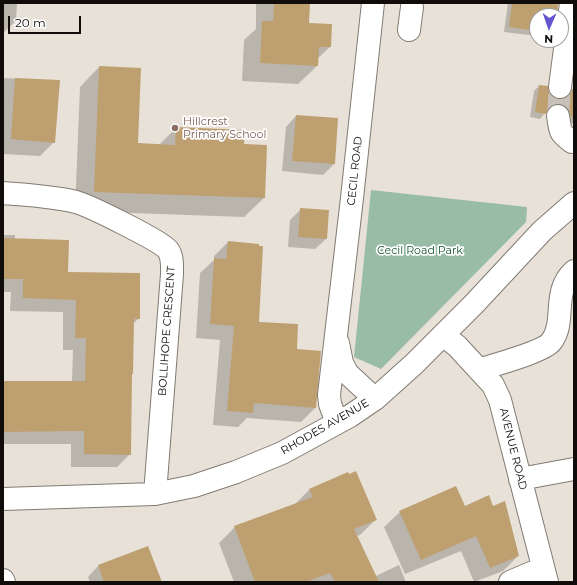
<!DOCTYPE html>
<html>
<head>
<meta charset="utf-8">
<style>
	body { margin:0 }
	#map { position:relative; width:577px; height:585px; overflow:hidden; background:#e8e1d8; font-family:Montserrat,sans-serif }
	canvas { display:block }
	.frame { position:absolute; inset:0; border:4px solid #0f0c09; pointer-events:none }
	.north { position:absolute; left:529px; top:8px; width:40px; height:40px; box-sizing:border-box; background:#fff; border:1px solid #9f9e9d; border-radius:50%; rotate:182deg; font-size:11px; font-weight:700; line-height:16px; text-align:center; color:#0f0c09 }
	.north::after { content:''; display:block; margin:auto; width:14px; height:18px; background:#6255ce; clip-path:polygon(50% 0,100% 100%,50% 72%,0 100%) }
	.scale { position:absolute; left:8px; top:16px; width:73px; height:18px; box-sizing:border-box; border:2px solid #0f0c09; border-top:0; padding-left:5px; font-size:12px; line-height:14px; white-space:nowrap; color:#0f0c09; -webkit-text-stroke:3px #fff; paint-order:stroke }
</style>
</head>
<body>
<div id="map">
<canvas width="577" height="585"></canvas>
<div class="frame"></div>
<div class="north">N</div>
<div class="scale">20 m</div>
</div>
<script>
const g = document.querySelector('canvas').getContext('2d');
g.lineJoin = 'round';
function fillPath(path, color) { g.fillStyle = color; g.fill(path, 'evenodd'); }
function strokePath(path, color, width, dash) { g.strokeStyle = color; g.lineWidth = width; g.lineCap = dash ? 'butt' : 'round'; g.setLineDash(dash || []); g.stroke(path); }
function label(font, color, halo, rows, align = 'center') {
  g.font = font + ' Montserrat,sans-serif'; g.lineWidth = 3.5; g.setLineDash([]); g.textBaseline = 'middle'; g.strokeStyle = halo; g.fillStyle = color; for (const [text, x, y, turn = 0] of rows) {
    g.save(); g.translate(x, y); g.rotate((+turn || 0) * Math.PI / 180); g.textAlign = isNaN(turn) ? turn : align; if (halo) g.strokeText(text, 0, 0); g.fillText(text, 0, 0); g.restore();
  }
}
const green = new Path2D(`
	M 371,190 L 527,207 L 526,222 L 381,369 L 354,357 Z`);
const shadow = new Path2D(`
	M 3,3 L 17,3 L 16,21 L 3,33 Z
	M 256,3 L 309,3 L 308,24 L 330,47 L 317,59 L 317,66 L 298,84 L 242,81 L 244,40 L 256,29 Z
	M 508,3 L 557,3 L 556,16 L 537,16 L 537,36 L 504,32 Z
	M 99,67 L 137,144 L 159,145 L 176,128 L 243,145 L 266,146 L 264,198 L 244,217 L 75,211 L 80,87 Z
	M 3,78 L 58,81 L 54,142 L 40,156 L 3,154 Z
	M 539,86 L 551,97 L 558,100 L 566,99 L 567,96 L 574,90 L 574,124 L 566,122 L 556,109 L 550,109 L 547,110 L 540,119 L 530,117 L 534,91 ZM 559,103 L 567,106 L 557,105 Z
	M 296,116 L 337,119 L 334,164 L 323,175 L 282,171 L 286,127 Z
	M 301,209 L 326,239 L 315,249 L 288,247 L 290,220 Z
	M 3,235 L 15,235 L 15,239 L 139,318 L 133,324 L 131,375 L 130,454 L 117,467 L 71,467 L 71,444 L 3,444 L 3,382 L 72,382 L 73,350 L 63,350 L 63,312 L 10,311 L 11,292 L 3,292 Z
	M 228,242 L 258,323 L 296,350 L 315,408 L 301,422 L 247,418 L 238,427 L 213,425 L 220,340 L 196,338 L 200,273 L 214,260 L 214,256 Z
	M 310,489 L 375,520 L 360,535 L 357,536 L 376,576 L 399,565 L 406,582 L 234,582 L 219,543 L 235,527 L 294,505 Z
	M 493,507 L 518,556 L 503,571 L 474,582 L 461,551 L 405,574 L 384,527 L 400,512 Z
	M 98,566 L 161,582 L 90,582 L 88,577 Z`);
const building = new Path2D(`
	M 274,3 L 310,3 L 309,23 L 332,24 L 331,47 L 319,47 L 318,66 L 260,63 L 262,21 L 273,21 Z
	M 512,3 L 558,3 L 557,16 L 537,16 L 537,31 L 509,27 Z
	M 99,66 L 141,68 L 138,143 L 175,145 L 176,127 L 245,130 L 244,144 L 267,145 L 265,198 L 94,192 Z
	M 15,78 L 60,80 L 55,143 L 11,139 Z
	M 539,85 L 548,86 L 549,92 L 552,97 L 558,99 L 565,98 L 570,95 L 572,89 L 574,89 L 574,118 L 571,117 L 568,108 L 562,104 L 556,104 L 550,106 L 546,114 L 535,112 Z
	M 296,115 L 338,118 L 335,164 L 292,161 Z
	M 300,208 L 329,210 L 327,239 L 298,237 Z
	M 3,238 L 69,240 L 68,272 L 140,273 L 140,319 L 134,319 L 133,374 L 132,374 L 131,455 L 84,454 L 84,431 L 3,432 L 3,381 L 85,381 L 86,338 L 75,338 L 76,300 L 23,298 L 23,279 L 3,279 Z
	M 228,241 L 259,244 L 259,246 L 263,246 L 259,322 L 298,324 L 297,349 L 321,351 L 316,408 L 254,403 L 253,413 L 227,411 L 234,326 L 210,324 L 214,258 L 226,259 Z
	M 356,471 L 377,520 L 354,529 L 379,582 L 335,582 L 330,573 L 306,582 L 255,582 L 234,526 L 313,497 L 309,489 L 348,472 L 349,474 Z
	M 456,486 L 465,506 L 489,495 L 493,506 L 505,501 L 519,556 L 490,568 L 476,536 L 421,560 L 399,511 Z
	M 148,546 L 162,582 L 104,582 L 98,565 Z`);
const minorTunnel = new Path2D(`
	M 558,116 L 560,87`);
const minor = new Path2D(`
	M 409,30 L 412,7
	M 560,87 L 571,3
	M 558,116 C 561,132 558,131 572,142
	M 3,193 C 27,195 52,196 76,202 C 90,206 161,241 168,250 C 173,257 172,267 172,274 L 155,494
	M 443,335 L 457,346 L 493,385 L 500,400 L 547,582
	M 338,343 L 342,363 L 347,373 L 375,399
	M 479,370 C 493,365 543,352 551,342 C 567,322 551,292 574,271
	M 337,423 L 330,404 L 329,395 L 352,198 L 373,3
	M 520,479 L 574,469
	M 3,499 L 155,494 L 194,486 L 236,472 L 282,453 L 350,416 L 375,399 L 414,364 L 474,304 L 542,231 L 574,203
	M 3,580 L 4,582
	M 510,582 L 543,568`);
const markers = [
	[175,128,4,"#8d6e63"]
];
const educationNames = [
	["Hillcrest",183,122],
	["Primary School",183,135]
];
const streetNames = [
	["CECIL ROAD",355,171,-84],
	["BOLLIHOPE CRESCENT",167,331,-86],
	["RHODES AVENUE",325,427,-30],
	["AVENUE ROAD",513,449,76]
];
const parkNames = [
	["Cecil Road Park",420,251]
];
fillPath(green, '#99bca6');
fillPath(shadow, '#0003');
fillPath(building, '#be9f70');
strokePath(minorTunnel, '#c7c1b9', 22, [22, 11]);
strokePath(minor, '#817b72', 24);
strokePath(minor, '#fff', 22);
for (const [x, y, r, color] of markers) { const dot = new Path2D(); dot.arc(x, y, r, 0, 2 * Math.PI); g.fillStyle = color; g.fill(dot); strokePath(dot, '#fff', 1.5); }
label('11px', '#785e54', '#fff', educationNames, 'left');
label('11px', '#0f0c09', '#fff', streetNames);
label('11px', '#165536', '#fff', parkNames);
</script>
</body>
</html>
